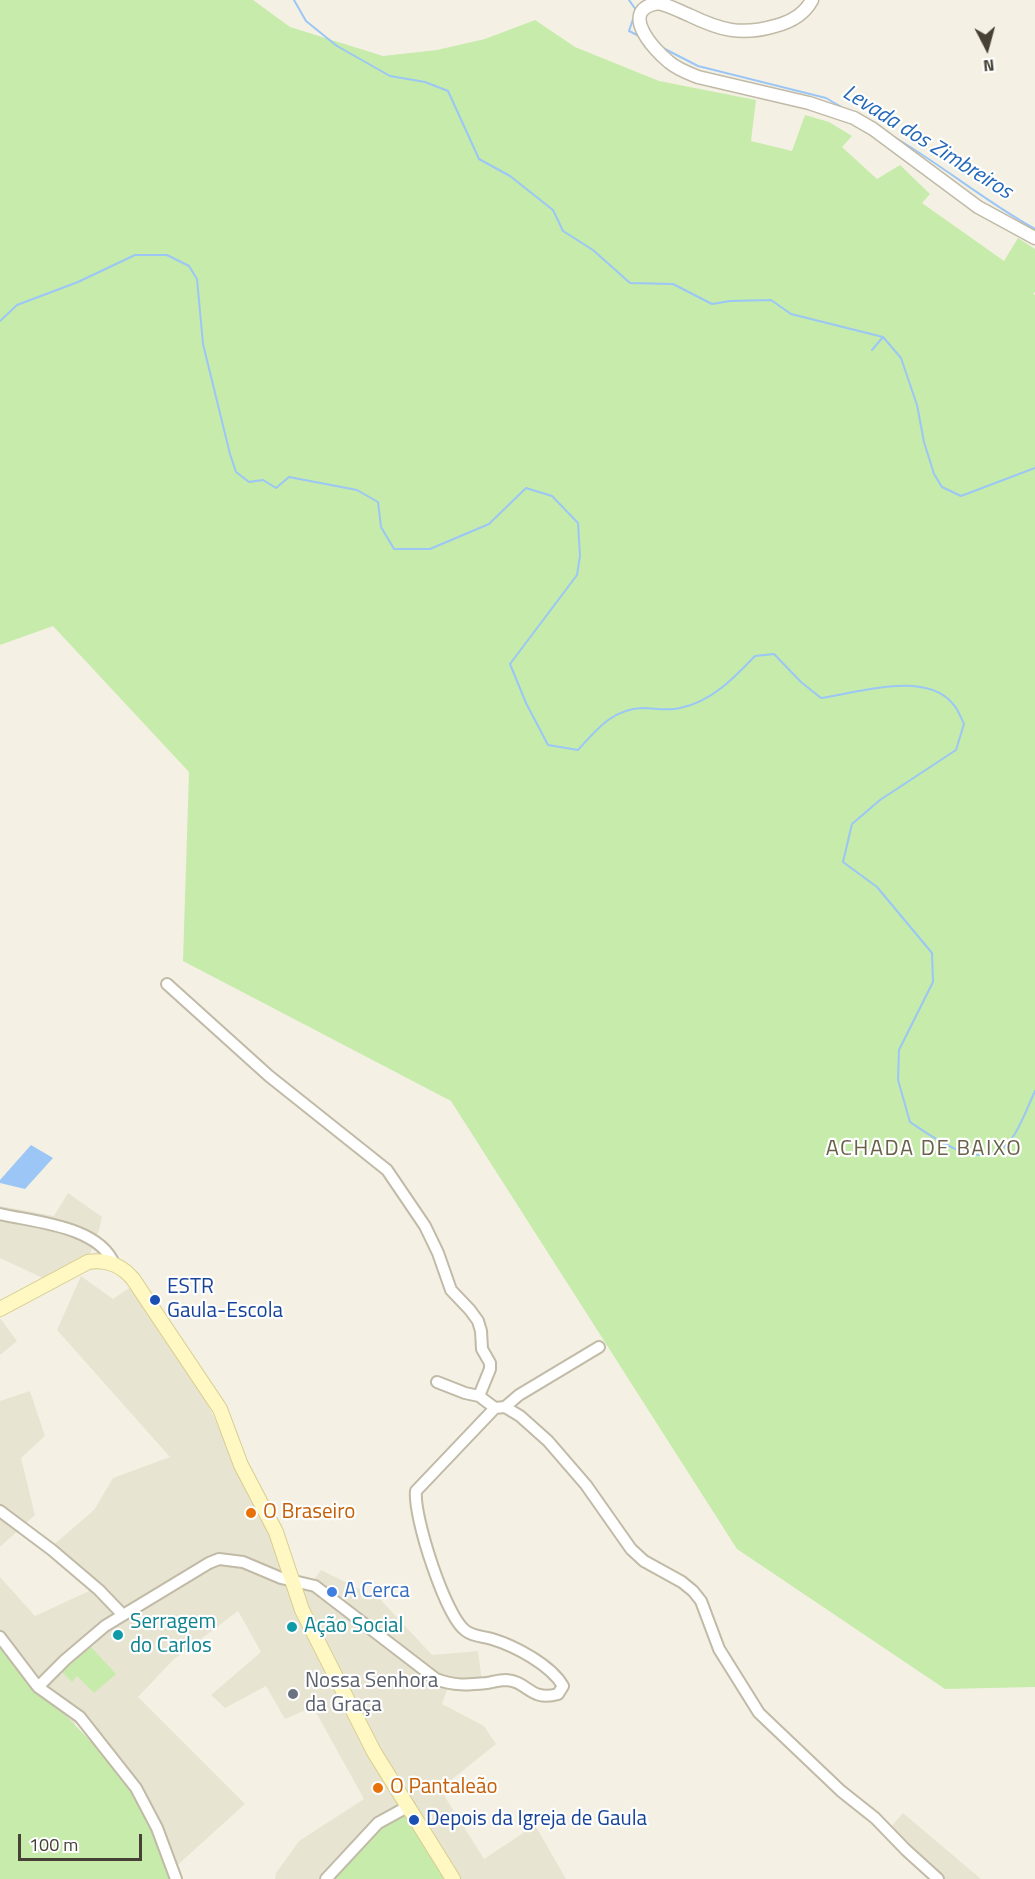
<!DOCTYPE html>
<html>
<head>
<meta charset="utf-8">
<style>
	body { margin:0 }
	#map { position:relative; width:1035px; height:1879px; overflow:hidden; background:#f4f1e4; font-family:"Titillium Web",sans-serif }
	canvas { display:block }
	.north { position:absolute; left:957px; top:18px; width:60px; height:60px; -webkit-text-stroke:4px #fff; paint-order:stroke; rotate:174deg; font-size:16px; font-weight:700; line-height:24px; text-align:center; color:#464134 }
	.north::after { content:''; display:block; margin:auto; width:21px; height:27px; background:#464134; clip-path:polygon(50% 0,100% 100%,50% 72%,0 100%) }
	.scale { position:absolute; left:18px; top:1834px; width:124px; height:27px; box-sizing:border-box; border:3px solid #464134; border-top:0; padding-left:8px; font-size:18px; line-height:21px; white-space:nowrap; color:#464134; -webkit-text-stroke:4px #fff; paint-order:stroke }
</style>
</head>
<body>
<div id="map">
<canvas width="1035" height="1879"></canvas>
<div class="north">N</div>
<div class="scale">100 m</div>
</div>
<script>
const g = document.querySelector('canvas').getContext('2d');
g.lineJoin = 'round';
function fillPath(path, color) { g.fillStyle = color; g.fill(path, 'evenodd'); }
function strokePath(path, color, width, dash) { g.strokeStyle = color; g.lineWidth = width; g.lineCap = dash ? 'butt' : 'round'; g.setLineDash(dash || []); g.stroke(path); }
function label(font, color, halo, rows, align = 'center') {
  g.font = font + ' "Titillium Web",sans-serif'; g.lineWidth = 4.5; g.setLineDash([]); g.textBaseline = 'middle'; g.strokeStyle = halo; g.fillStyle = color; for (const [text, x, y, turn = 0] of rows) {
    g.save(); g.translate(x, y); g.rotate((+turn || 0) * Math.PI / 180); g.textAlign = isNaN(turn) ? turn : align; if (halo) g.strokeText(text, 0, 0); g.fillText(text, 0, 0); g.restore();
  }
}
const residential = new Path2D(`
	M 68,1193 L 102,1217 L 99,1230 L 89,1256 L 45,1279 L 0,1258 L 0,1206 L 54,1216 Z
	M 81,1276 L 113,1299 L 135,1284 L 179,1346 L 241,1473 L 286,1571 L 282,1572 L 219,1559 L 313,1581 L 321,1570 L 380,1599 L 432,1655 L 478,1651 L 482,1681 L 449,1684 L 442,1704 L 484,1726 L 496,1744 L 440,1789 L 484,1859 L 535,1825 L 566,1879 L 404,1879 L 404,1805 L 377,1817 L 322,1879 L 275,1879 L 276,1873 L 299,1841 L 364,1799 L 313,1707 L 285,1719 L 266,1686 L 225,1708 L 211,1695 L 261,1652 L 238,1611 L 173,1660 L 138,1697 L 245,1804 L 172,1870 L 158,1829 L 80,1717 L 57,1748 L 0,1689 L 0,1577 L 35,1616 L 98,1587 L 51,1547 L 94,1510 L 113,1478 L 170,1457 L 57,1330 Z
	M 0,1318 L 17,1341 L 0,1355 Z
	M 30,1391 L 45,1436 L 21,1458 L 35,1515 L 0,1547 L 0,1401 Z
	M 903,1813 L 981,1879 L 943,1879 L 890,1828 Z`);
const green = new Path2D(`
	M 0,0 L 253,0 L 290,27 L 383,56 L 437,50 L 485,39 L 535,20 L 575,47 L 659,81 L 756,100 L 751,141 L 792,151 L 805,115 L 829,122 L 852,136 L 842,147 L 877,179 L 900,165 L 930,194 L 922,203 L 1004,261 L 1018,238 L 1035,249 L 1035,292 L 1033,294 L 1035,295 L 1035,1687 L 945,1689 L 737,1549 L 451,1101 L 183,961 L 189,772 L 53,626 L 0,645 Z
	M 0,1640 L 38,1687 L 136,1788 L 176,1879 L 0,1879 Z
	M 91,1647 L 116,1674 L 94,1693 L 77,1676 L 72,1682 L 62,1672 Z
	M 409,1806 L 452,1879 L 326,1879 L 378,1823 Z`);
const water = new Path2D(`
	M 31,1145 L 53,1158 L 25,1189 L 0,1183 L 0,1180 Z`);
const stream = new Path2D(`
	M 294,0 L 306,21 L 337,46 L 390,76 L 425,82 L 448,91 L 479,159 L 510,176 L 553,210 L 563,231 L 593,250 L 630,283 L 673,284 L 712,304 L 730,301 L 771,300 L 791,314 L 883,337 L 901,358 L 917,405 L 924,442 L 934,474 L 942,487 L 961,496 L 1035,468
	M 629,0 L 636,10
	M 634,16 L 629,31 L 639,36
	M 663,48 L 698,66 L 826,98 L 845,109
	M 894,137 C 942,165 986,202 1035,229
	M 0,321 L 17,305 L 78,282 L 135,255 L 167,255 L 189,266 L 197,279 L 203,344 L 230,454 L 236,472 L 249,482 L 263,480 L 276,488 L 289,477 L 357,490 L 378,502 L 381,527 L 394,549 L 430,549 L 489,524 L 526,488 L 552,496 L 578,523 L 580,556 L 577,575 L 510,664 L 526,703 L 548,745 L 578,750 C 597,729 613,709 642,708 C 654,708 668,711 680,708 C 711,702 734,678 755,656 L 774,654 L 801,682 L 821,698 C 857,693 926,670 953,704 C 958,709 961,718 964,724 L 956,750 L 880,800 L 852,824 L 843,862 L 877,887 L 932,953 L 933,982 L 899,1050 L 898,1080 L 910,1122 C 936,1139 982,1175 1010,1141 C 1020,1129 1028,1106 1035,1091
	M 872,350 L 883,337`);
const minor = new Path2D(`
	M 167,984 L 269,1076 L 387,1170 L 425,1226 L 438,1253 L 451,1290 L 470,1310 L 478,1321 L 481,1331 L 482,1349 L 490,1363 L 490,1369 L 479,1396
	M 0,1214 C 34,1222 99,1226 114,1264
	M 437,1382 L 465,1393 L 479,1396 L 495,1408
	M 505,1407 L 519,1395 L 599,1347
	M 0,1511 L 52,1550 L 99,1590 L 123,1615
	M 0,1637 L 38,1687 L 80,1717 L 136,1788 L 157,1828 L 176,1879
	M 38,1687 L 65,1660 L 105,1626 L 209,1563 L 219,1559 L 243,1562 L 281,1578 L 315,1586 L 436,1679 C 454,1686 467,1685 487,1683 C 493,1682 499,1680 506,1680 C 528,1681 530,1702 558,1694 L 563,1686 C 551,1665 515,1646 492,1639 C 483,1636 474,1637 466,1631 C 446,1618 413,1516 416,1491 L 495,1408 L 505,1407 L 520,1416 L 548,1441 L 586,1485 L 631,1549 L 644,1561 L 682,1582 L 693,1591 L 701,1601 L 719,1649 L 759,1713 L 841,1791 L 875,1818 L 906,1850 L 938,1879
	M 326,1879 L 378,1823 L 409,1806`);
const tertiary = new Path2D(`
	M 812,0 C 804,15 791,22 775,26 C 741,36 720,30 689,15 C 679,11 669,5 658,3 C 618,10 653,49 669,62 C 677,69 688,73 698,77 L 809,103 L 854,118 L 873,129 L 978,207 L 1035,238`);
const secondary = new Path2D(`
	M 0,1309 L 88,1262 C 107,1259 121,1265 133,1279 L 220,1409 L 241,1465 L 276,1532 L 302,1610 L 374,1752 L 453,1879`);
const markers = [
	[155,1300,6,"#1a4fb4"],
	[251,1513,6,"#e8710a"],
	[332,1592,6,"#3f7fe0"],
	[292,1627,6,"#0f9aa8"],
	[118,1635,6,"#0f9aa8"],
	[293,1694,6,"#6b7280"],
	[378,1788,6,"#e8710a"],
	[414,1820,6,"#1a4fb4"]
];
const transitNames = [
	["ESTR",167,1288],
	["Gaula-Escola",167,1312],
	["Depois da Igreja de Gaula",426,1820]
];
const foodNames = [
	["O Braseiro",263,1513],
	["O Pantaleão",390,1788]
];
const shopNames = [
	["A Cerca",344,1592]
];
const cultureNames = [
	["Serragem",130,1623],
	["do Carlos",130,1647],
	["Ação Social",304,1627]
];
const worshipNames = [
	["Nossa Senhora",305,1682],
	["da Graça",305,1706]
];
const waterNames = [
	["Levada dos Zimbreiros",927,143,32]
];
const neighbourhoodNames = [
	["ACHADA DE BAIXO",924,1150]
];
fillPath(residential, '#e8e4d2');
fillPath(green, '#c6ebaa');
fillPath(water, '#9bc6f6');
strokePath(stream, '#9bc6f6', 2);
strokePath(minor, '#c0baa6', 14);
strokePath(tertiary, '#c0baa6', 15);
strokePath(secondary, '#d7cd90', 16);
strokePath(minor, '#fff', 10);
strokePath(tertiary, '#fff', 12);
strokePath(secondary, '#fff8c3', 14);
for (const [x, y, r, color] of markers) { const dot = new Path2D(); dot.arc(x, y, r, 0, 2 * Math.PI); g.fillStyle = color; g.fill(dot); strokePath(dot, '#fff', 2); }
label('21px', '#164399', '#fff', transitNames, 'left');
label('21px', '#c56008', '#fff', foodNames, 'left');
label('21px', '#366cbe', '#fff', shopNames, 'left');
label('21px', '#0d838f', '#fff', cultureNames, 'left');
label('21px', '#5b616d', '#fff', worshipNames, 'left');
label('italic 22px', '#2569ba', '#fff', waterNames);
g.letterSpacing = '1.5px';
label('22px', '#6a614a', '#fff', neighbourhoodNames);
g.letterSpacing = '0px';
</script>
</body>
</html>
